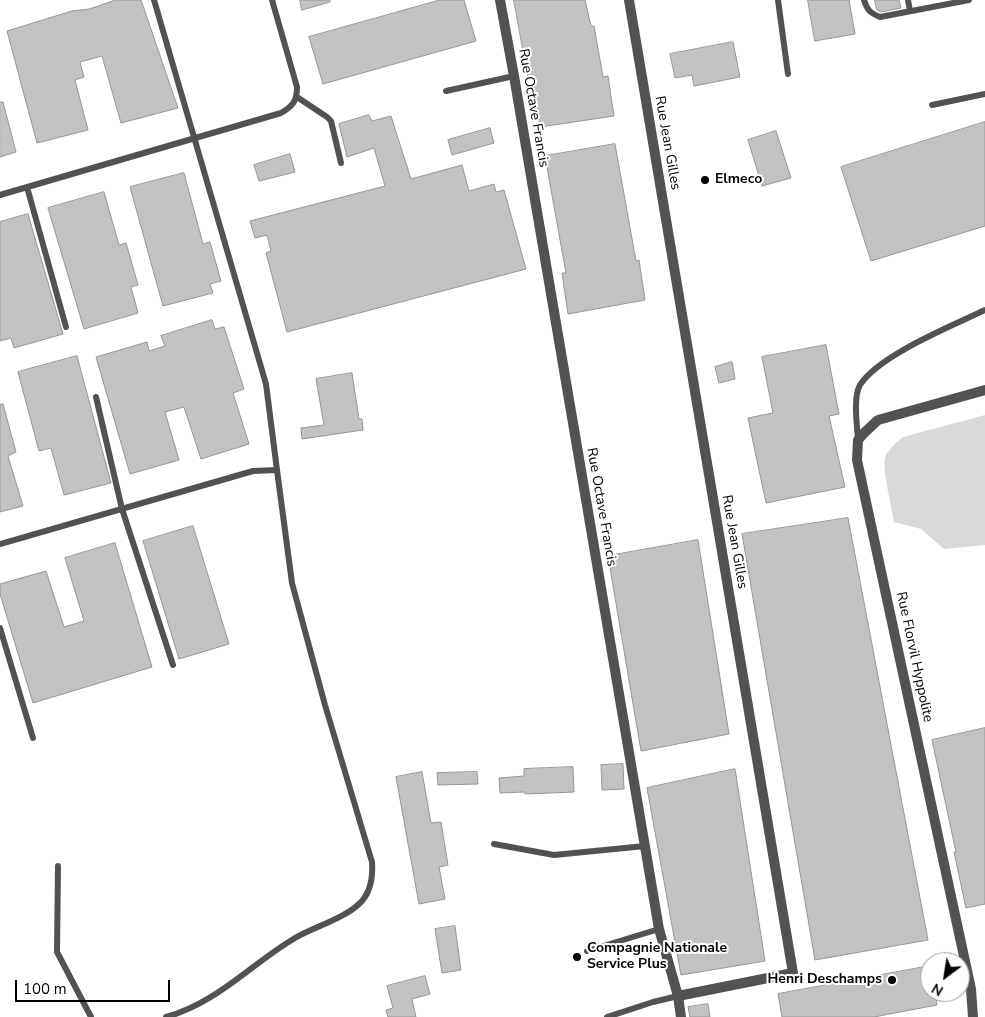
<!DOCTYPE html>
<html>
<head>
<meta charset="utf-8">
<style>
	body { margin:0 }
	#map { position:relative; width:985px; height:1017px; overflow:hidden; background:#fff; font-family:"Nunito Sans",sans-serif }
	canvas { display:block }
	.north { position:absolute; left:920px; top:952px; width:50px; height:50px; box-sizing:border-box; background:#fff; border:1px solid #999; border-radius:50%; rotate:211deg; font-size:14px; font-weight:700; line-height:20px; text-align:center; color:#000 }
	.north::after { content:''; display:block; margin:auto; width:18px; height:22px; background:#000; clip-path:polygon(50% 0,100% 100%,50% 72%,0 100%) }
	.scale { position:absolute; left:15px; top:980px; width:155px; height:22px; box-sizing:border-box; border:2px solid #000; border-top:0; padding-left:6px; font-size:15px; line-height:18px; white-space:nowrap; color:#000; -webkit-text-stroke:4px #fff; paint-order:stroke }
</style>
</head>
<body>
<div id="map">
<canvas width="985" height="1017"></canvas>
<div class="north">N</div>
<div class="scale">100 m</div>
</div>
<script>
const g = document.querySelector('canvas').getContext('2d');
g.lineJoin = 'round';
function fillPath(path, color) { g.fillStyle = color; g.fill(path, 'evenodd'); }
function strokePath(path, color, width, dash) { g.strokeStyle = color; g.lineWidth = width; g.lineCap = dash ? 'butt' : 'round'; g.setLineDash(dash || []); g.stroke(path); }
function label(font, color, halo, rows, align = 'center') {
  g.font = font + ' "Nunito Sans",sans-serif'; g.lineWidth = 4; g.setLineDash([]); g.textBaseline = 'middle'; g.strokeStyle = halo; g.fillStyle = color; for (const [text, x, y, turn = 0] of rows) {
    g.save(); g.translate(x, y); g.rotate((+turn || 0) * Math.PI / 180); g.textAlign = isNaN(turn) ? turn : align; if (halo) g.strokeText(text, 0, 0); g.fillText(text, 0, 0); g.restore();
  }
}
const green = new Path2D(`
	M 985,415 L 985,545 L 944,549 L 921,529 L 894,522 C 892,508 882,469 885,458 C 887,450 897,442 903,437 Z`);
const building = new Path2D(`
	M 116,0 L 141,0 L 178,108 L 121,123 L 102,56 L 80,62 L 84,77 L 75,80 L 88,130 L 37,143 L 7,31 L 72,11 L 89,9 Z
	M 300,0 L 330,0 L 330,2 L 302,10 Z
	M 440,0 L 464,0 L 476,41 L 323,84 L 309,37 Z
	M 514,0 L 585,0 L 591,26 L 594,26 L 603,77 L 608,76 L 614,116 L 540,127 L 532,76 L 528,76 Z
	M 808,0 L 849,0 L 855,34 L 815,41 Z
	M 875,0 L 899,0 L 901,8 L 881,12 L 877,10 Z
	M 733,42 L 740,77 L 694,86 L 692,75 L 675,78 L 670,54 Z
	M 0,102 L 3,102 L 16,152 L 0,157 Z
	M 369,115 L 372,121 L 391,116 L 411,179 L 462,165 L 469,191 L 494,184 L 496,192 L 504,190 L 526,269 L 287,332 L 266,253 L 271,251 L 267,235 L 255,238 L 250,221 L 385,186 L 374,148 L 347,157 L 339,124 Z
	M 985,122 L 985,226 L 871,261 L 841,167 Z
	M 490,128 L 494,143 L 452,155 L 448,140 Z
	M 776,131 L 791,178 L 762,186 L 748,140 Z
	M 615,144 L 636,261 L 639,260 L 645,300 L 568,314 L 562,273 L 566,273 L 545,156 Z
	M 290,154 L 295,172 L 259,181 L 254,165 Z
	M 184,173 L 203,244 L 210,242 L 221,281 L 210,284 L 213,293 L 163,306 L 130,187 Z
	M 104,192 L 119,245 L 126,243 L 138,285 L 131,287 L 138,313 L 84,329 L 48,208 Z
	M 28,214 L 63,334 L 14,348 L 11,338 L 0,341 L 0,222 Z
	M 212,320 L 215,329 L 224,327 L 244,389 L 233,393 L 249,444 L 201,459 L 184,407 L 165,412 L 179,460 L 130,474 L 96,357 L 147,342 L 149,351 L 165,346 L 161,336 Z
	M 826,345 L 839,414 L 829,416 L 845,487 L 766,503 L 748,418 L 773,413 L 762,357 Z
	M 77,356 L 111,483 L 64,495 L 51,448 L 39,451 L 18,372 Z
	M 732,362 L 735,379 L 719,383 L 715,367 Z
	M 352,373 L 359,419 L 362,419 L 363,430 L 302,439 L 301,428 L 324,425 L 316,379 Z
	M 3,404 L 16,452 L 8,456 L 23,506 L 0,512 L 0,405 Z
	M 848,518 L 928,940 L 815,960 L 742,534 Z
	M 193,526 L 229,644 L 179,659 L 143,541 Z
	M 698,540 L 729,734 L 641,751 L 608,556 Z
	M 115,543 L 152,667 L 33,703 L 0,594 L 0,584 L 46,571 L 64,627 L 84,621 L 65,558 Z
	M 985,728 L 985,904 L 966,908 L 954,852 L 956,852 L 932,740 Z
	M 623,764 L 624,789 L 602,790 L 601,765 Z
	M 573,767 L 574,792 L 525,794 L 525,792 L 500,793 L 499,778 L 524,776 L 524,769 Z
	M 735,769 L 765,961 L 681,975 L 647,788 Z
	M 422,772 L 431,823 L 441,822 L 448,865 L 439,867 L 445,899 L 419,904 L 396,777 Z
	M 477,772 L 478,784 L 438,785 L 437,773 Z
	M 455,926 L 461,970 L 442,973 L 435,929 Z
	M 930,966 L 930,992 L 935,992 L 937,1005 L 874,1017 L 782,1017 L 778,994 Z
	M 425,976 L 430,994 L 412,999 L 416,1017 L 388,1017 L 386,1010 L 393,1008 L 387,986 Z
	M 708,1004 L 710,1017 L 690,1017 L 688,1007 Z`);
const service = new Path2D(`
	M 778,0 L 788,74
	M 864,0 C 867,10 870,13 880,17 L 969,0
	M 908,0 L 910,11
	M 446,91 L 514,76
	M 297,97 L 327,117 L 331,121 L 341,163
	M 932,105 L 985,94
	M 27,187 L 66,327
	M 0,195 L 281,113 C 293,106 297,101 297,87 L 272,0
	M 96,397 L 122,509 L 173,665
	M 858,439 C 857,425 853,397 860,385 C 879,355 952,326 985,310
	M 0,544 L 253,471 L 277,470 L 266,384 L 154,0
	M 0,628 L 33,738
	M 494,844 L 554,855 L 645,846
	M 58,866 L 57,952 L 91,1017
	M 587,951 L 659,929
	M 166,1017 C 217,1003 251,964 295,938 C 314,927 343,919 359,904 C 371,893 373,877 372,862 L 325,705 L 292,583 L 277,470
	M 607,1017 L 653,1002 L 678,996`);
const minor = new Path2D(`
	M 500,0 L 514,76 L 659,929 L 678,996 L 681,1017
	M 629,0 L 793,973 L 678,996
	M 973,1017 L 971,989 L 857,460 L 858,440 L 864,433 L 878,420 L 985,390`);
const markers = [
	[705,180,5,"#000"],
	[577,957,5,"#000"],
	[892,980,5,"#000"]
];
const streetNames = [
	["Rue Octave Francis",533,108,80],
	["Rue Jean Gilles",667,143,80],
	["Rue Octave Francis",601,507,80],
	["Rue Jean Gilles",734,542,80],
	["Rue Florvil Hyppolite",914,657,78]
];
const poiNames = [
	["Elmeco",715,180],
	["Compagnie Nationale",587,949],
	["Service Plus",587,965],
	["Henri Deschamps",882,980,"right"]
];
fillPath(green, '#d9d9d9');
fillPath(building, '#c2c2c2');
strokePath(building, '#969696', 1);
strokePath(service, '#525252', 6);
strokePath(minor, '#525252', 10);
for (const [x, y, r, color] of markers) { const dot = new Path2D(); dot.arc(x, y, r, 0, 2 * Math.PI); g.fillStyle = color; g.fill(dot); strokePath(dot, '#fff', 2); }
label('14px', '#000', '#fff', streetNames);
label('bold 14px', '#000', '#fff', poiNames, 'left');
</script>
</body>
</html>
